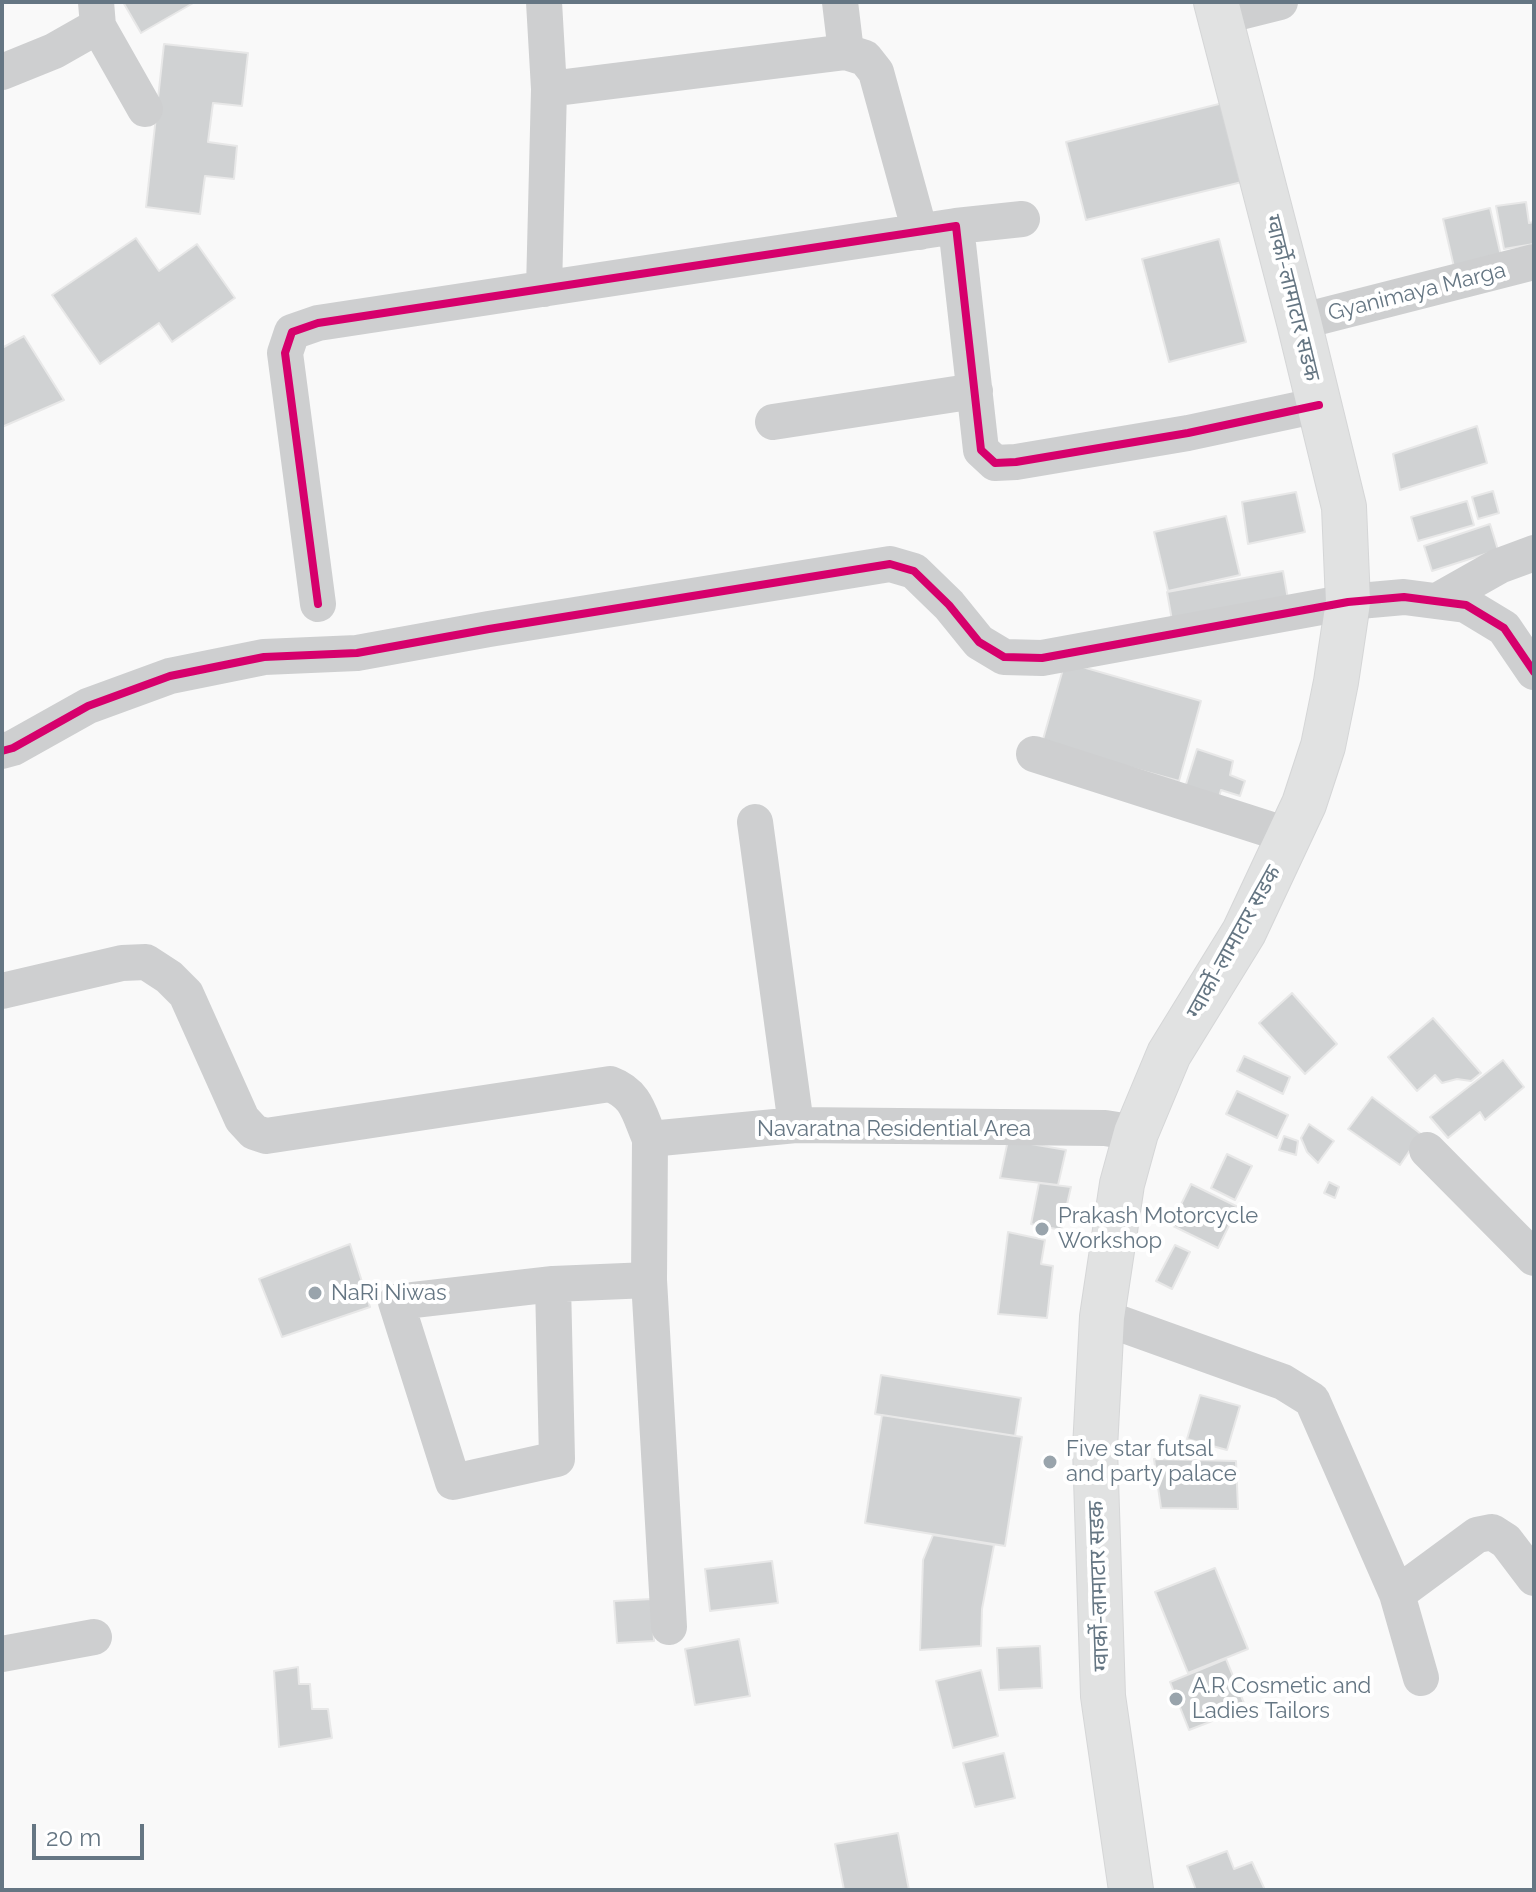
<!DOCTYPE html>
<html>
<head>
<meta charset="utf-8">
<style>
	body { margin:0 }
	#map { position:relative; width:1536px; height:1892px; overflow:hidden; background:#f9f9f9; font-family:Raleway,sans-serif }
	canvas { display:block }
	.frame { position:absolute; inset:0; border:4px solid #657683; pointer-events:none }
	.scale { position:absolute; left:32px; top:1824px; width:112px; height:36px; box-sizing:border-box; border:4px solid #657683; border-top:0; padding-left:10px; font-size:24px; line-height:28px; white-space:nowrap; color:#657683; -webkit-text-stroke:6px #fff; paint-order:stroke }
</style>
</head>
<body>
<div id="map">
<canvas width="1536" height="1892"></canvas>
<div class="frame"></div>
<div class="scale">20 m</div>
</div>
<script>
const g = document.querySelector('canvas').getContext('2d');
g.lineJoin = 'round';
function fillPath(path, color) { g.fillStyle = color; g.fill(path, 'evenodd'); }
function strokePath(path, color, width, dash) { g.strokeStyle = color; g.lineWidth = width; g.lineCap = dash ? 'butt' : 'round'; g.setLineDash(dash || []); g.stroke(path); }
function label(font, color, halo, rows, align = 'center') {
  g.font = font + ' Raleway,"Noto Sans Devanagari",sans-serif'; g.lineWidth = 8; g.setLineDash([]); g.textBaseline = 'middle'; g.strokeStyle = halo; g.fillStyle = color; for (const [text, x, y, turn = 0] of rows) {
    g.save(); g.translate(x, y); g.rotate((+turn || 0) * Math.PI / 180); g.textAlign = isNaN(turn) ? turn : align; if (halo) g.strokeText(text, 0, 0); g.fillText(text, 0, 0); g.restore();
  }
}
const building = new Path2D(`
	M 123,2 L 195,2 L 141,33 Z
	M 164,44 L 248,53 L 242,106 L 213,103 L 208,142 L 237,146 L 234,179 L 205,176 L 200,214 L 146,207 Z
	M 1223,103 L 1242,182 L 1086,220 L 1066,142 Z
	M 1526,202 L 1529,223 L 1534,222 L 1534,244 L 1504,249 L 1496,206 Z
	M 1490,208 L 1501,256 L 1454,267 L 1443,219 Z
	M 136,238 L 159,271 L 197,244 L 235,298 L 172,342 L 159,323 L 100,364 L 52,295 Z
	M 1219,239 L 1246,342 L 1169,362 L 1142,259 Z
	M 24,336 L 64,400 L 2,427 L 2,348 Z
	M 1477,426 L 1487,463 L 1400,490 L 1393,454 Z
	M 1493,491 L 1499,513 L 1478,519 L 1472,497 Z
	M 1296,492 L 1305,532 L 1248,544 L 1242,502 Z
	M 1467,501 L 1474,525 L 1418,541 L 1411,517 Z
	M 1226,516 L 1240,575 L 1168,591 L 1154,532 Z
	M 1490,524 L 1498,550 L 1432,571 L 1424,546 Z
	M 1283,571 L 1289,605 L 1173,626 L 1167,592 Z
	M 1065,662 L 1201,701 L 1179,781 L 1042,743 Z
	M 1197,749 L 1233,761 L 1230,775 L 1245,781 L 1240,796 L 1221,790 L 1216,807 L 1182,797 Z
	M 1292,993 L 1337,1044 L 1305,1074 L 1259,1023 Z
	M 1433,1018 L 1481,1073 L 1471,1081 L 1457,1079 L 1442,1083 L 1435,1075 L 1417,1091 L 1388,1057 Z
	M 1244,1056 L 1290,1077 L 1283,1094 L 1237,1071 Z
	M 1503,1060 L 1524,1087 L 1485,1120 L 1480,1112 L 1448,1138 L 1430,1117 Z
	M 1237,1091 L 1288,1115 L 1277,1138 L 1226,1114 Z
	M 1372,1097 L 1421,1134 L 1400,1165 L 1348,1129 Z
	M 1309,1124 L 1334,1141 L 1318,1163 L 1307,1152 L 1301,1138 Z
	M 1284,1136 L 1298,1141 L 1296,1155 L 1279,1150 Z
	M 1008,1140 L 1066,1150 L 1058,1185 L 1000,1178 Z
	M 1227,1154 L 1252,1166 L 1235,1200 L 1211,1188 Z
	M 1329,1182 L 1339,1187 L 1335,1198 L 1324,1193 Z
	M 1039,1183 L 1071,1187 L 1061,1230 L 1031,1224 Z
	M 1191,1184 L 1238,1207 L 1218,1248 L 1171,1225 Z
	M 1008,1232 L 1045,1240 L 1041,1264 L 1053,1266 L 1047,1318 L 998,1314 Z
	M 350,1244 L 370,1307 L 282,1337 L 259,1279 Z
	M 1175,1245 L 1190,1252 L 1172,1289 L 1156,1281 Z
	M 881,1375 L 1021,1398 L 1015,1436 L 875,1414 Z
	M 1200,1395 L 1240,1406 L 1227,1450 L 1187,1439 Z
	M 882,1415 L 1022,1437 L 1005,1546 L 865,1523 Z
	M 1154,1459 L 1236,1461 L 1238,1509 L 1161,1508 Z
	M 933,1535 L 994,1545 L 982,1609 L 981,1646 L 920,1650 L 923,1560 Z
	M 772,1561 L 778,1603 L 710,1611 L 705,1569 Z
	M 1215,1568 L 1248,1649 L 1188,1673 L 1155,1592 Z
	M 652,1599 L 654,1641 L 617,1643 L 614,1601 Z
	M 739,1639 L 750,1696 L 695,1705 L 685,1649 Z
	M 1040,1646 L 1042,1688 L 999,1690 L 997,1648 Z
	M 1226,1659 L 1246,1708 L 1189,1730 L 1170,1682 Z
	M 298,1667 L 299,1684 L 310,1684 L 312,1709 L 328,1709 L 332,1738 L 279,1747 L 274,1671 Z
	M 981,1670 L 998,1736 L 953,1748 L 936,1681 Z
	M 1004,1753 L 1015,1798 L 975,1807 L 963,1763 Z
	M 898,1833 L 909,1890 L 844,1890 L 835,1844 Z
	M 1227,1851 L 1234,1869 L 1252,1862 L 1265,1890 L 1196,1890 L 1187,1866 Z`);
const street = new Path2D(`
	M 96,2 L 98,26 L 145,109
	M 840,2 L 846,52
	M 1220,17 L 1280,2
	M 2,72 L 54,51 L 98,26
	M 549,89 L 846,52 L 865,58 L 876,72 L 920,232
	M 956,226 L 1022,219
	M 544,289 L 549,89 L 544,2
	M 1299,322 L 1534,262
	M 773,422 L 975,391
	M 1437,601 L 1499,566 L 1534,553
	M 318,604 L 285,353 L 292,332 L 318,323 L 956,226 L 981,450 L 995,463 L 1016,462 L 1188,433 L 1319,405
	M 2,751 L 13,748 L 88,706 L 170,676 L 264,657 L 357,653 L 489,629 L 890,564 L 914,571 L 949,605 L 979,642 L 1004,657 L 1042,658 L 1348,602 L 1404,597 L 1466,605 L 1504,628 L 1534,672
	M 1034,754 L 1290,836
	M 755,822 L 796,1125
	M 2,991 L 122,963 L 146,962 L 169,977 L 186,994 L 242,1119 L 254,1132 L 266,1136 L 610,1084 C 637,1094 639,1114 650,1139
	M 1427,1150 L 1534,1258
	M 649,1280 L 669,1627
	M 553,1284 L 557,1459 L 453,1482 L 396,1302 L 553,1284 L 649,1280 L 650,1139 L 796,1125 L 1105,1128 L 1136,1133
	M 1102,1317 L 1283,1382 L 1312,1400 L 1397,1594 L 1421,1678
	M 1397,1594 L 1477,1535 L 1492,1532 L 1506,1541 L 1534,1578
	M 2,1654 L 94,1637`);
const secondary = new Path2D(`
	M 1131,1890 L 1103,1696 L 1095,1448 L 1102,1317 L 1122,1184 L 1136,1133 L 1169,1054 L 1244,932 L 1304,804 L 1323,746 L 1336,682 L 1348,602 L 1344,507 L 1299,322 L 1216,2`);
const cycleway = new Path2D(`
	M 318,604 L 285,353 L 292,332 L 318,323 L 956,226 L 981,450 L 995,463 L 1016,462 L 1188,433 L 1319,405
	M 2,751 L 13,748 L 88,706 L 170,676 L 264,657 L 357,653 L 489,629 L 890,564 L 914,571 L 949,605 L 979,642 L 1004,657 L 1042,658 L 1348,602 L 1404,597 L 1466,605 L 1504,628 L 1534,672`);
const markers = [
	[1042,1229,8,"#99a4ac"],
	[315,1293,8,"#99a4ac"],
	[1050,1462,8,"#99a4ac"],
	[1176,1699,8,"#99a4ac"]
];
const streetNames = [
	["Gyanimaya Marga",1417,292,-14],
	["ग्वार्को-लामाटार सडक",1292,298,76],
	["ग्वार्को-लामाटार सडक",1234,942,-61],
	["Navaratna Residential Area",894,1129],
	["ग्वार्को-लामाटार सडक",1099,1586,-92]
];
const poiNames = [
	["Prakash Motorcycle",1058,1216],
	["Workshop",1058,1241],
	["NaRi Niwas",331,1293],
	["Five star futsal",1066,1449],
	["and party palace",1066,1474],
	["A.R Cosmetic and",1192,1686],
	["Ladies Tailors",1192,1711]
];
fillPath(building, '#d0d2d3');
strokePath(building, '#e8e8e8', 2);
strokePath(secondary, '#d5d6d7', 46);
strokePath(street, '#cecfd0', 36);
strokePath(secondary, '#e1e2e2', 44);
strokePath(cycleway, '#d6006c', 8);
for (const [x, y, r, color] of markers) { const dot = new Path2D(); dot.arc(x, y, r, 0, 2 * Math.PI); g.fillStyle = color; g.fill(dot); strokePath(dot, '#fff', 3); }
label('22px', '#657683', '#fff', streetNames);
label('22px', '#657683', '#fff', poiNames, 'left');
</script>
</body>
</html>
